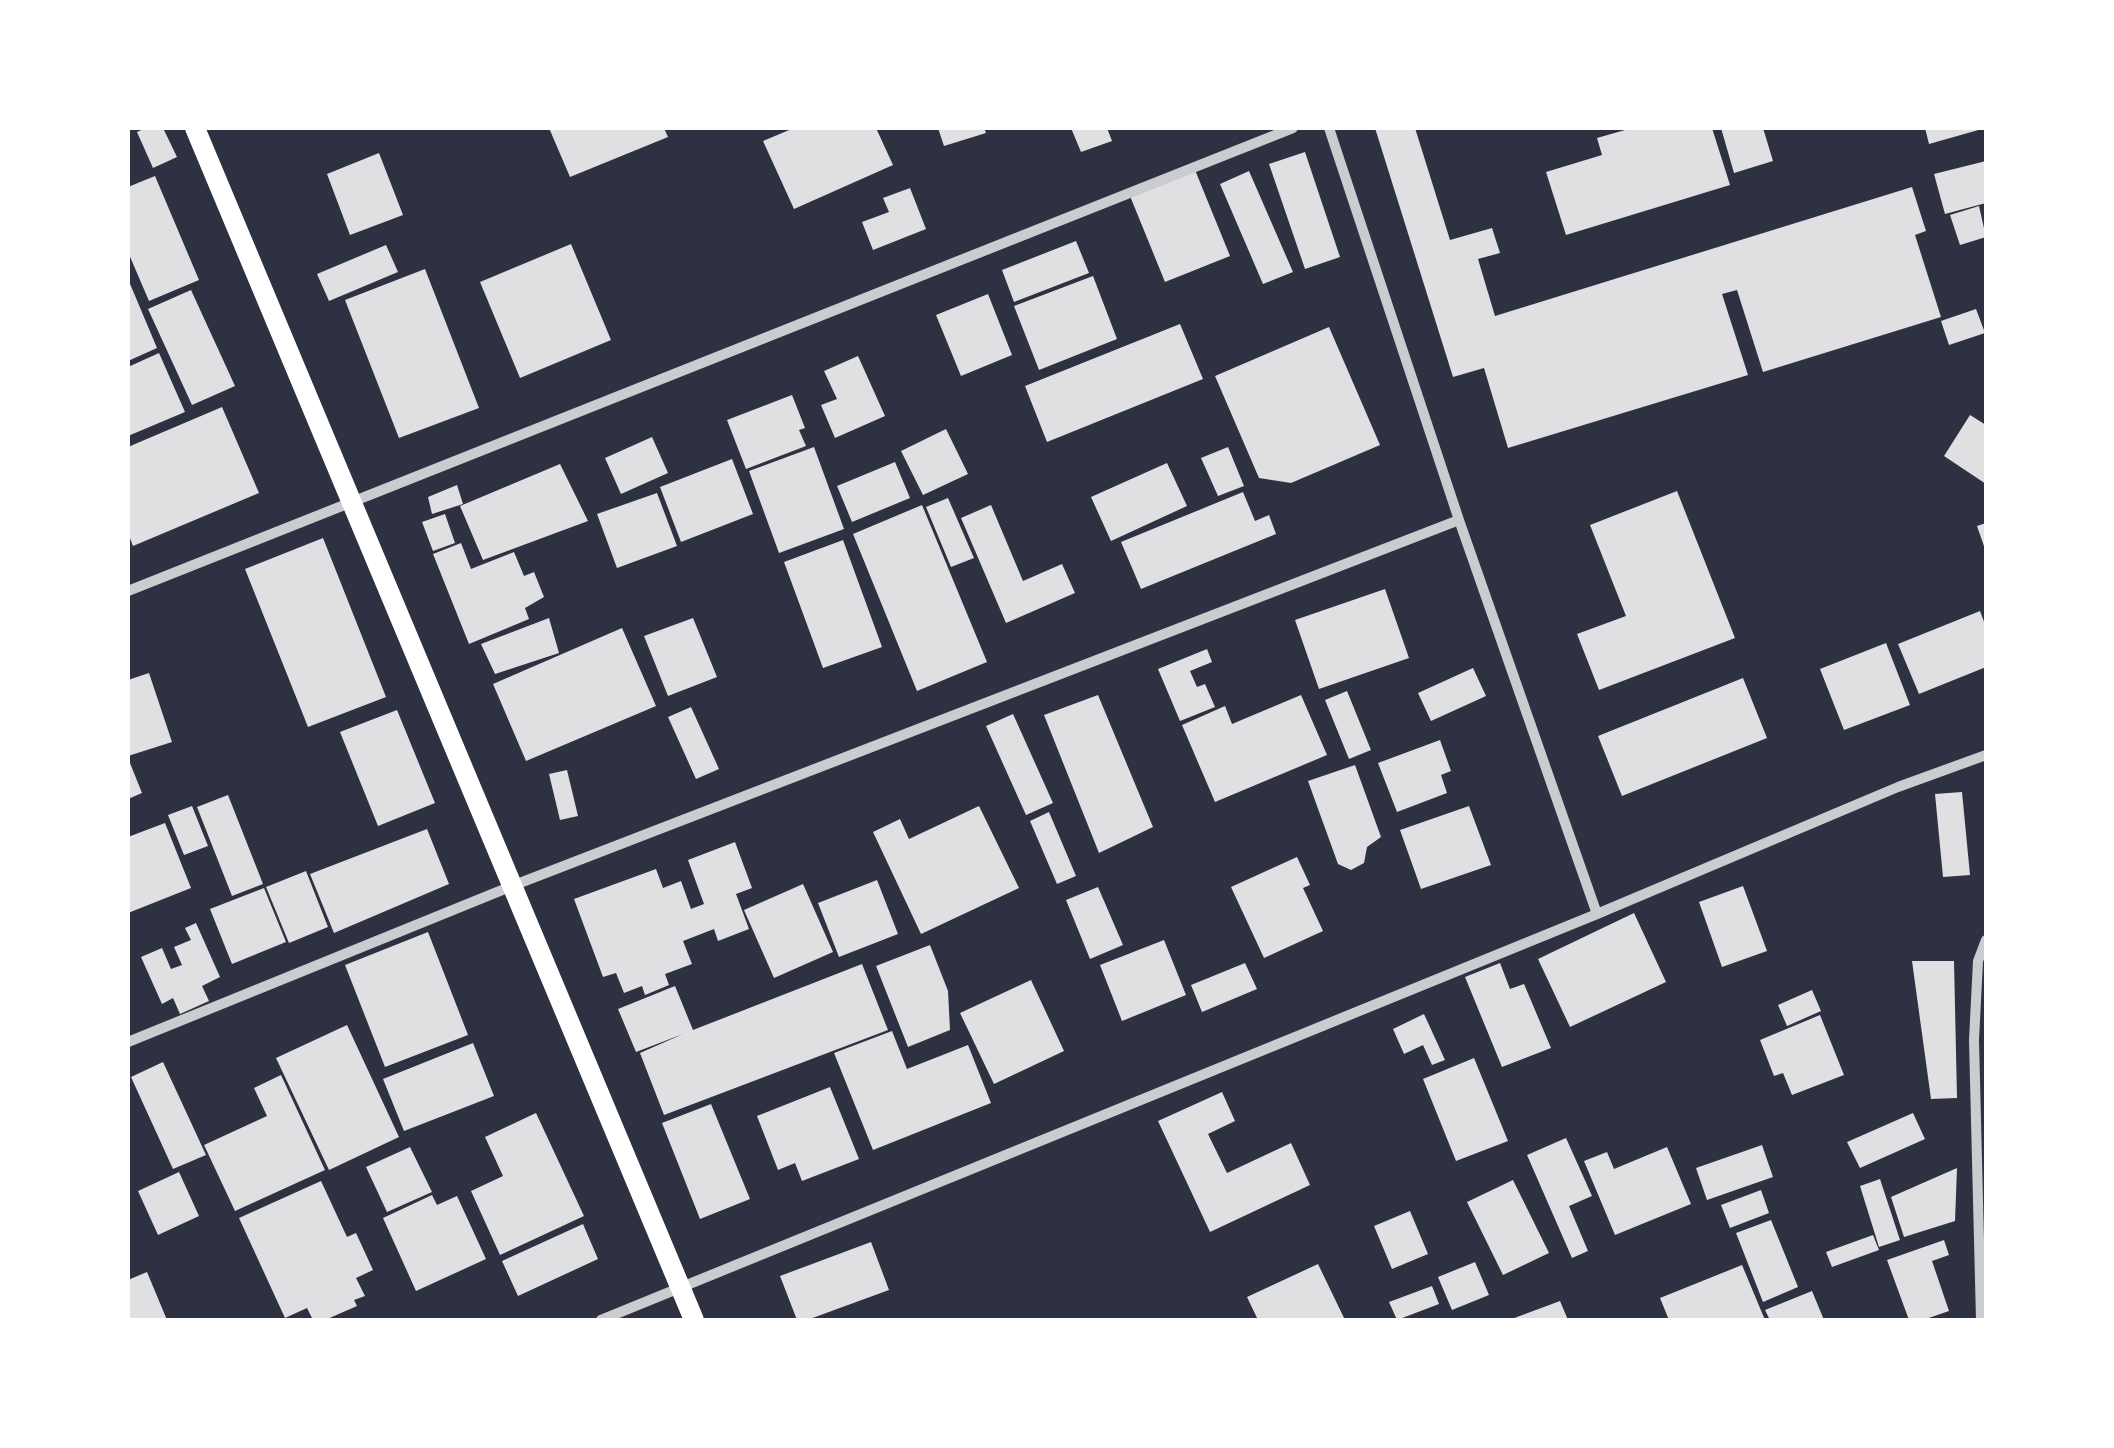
<!DOCTYPE html>
<html>
<head>
<meta charset="utf-8">
<style>
	body { margin:0 }
	#map { position:relative; width:2114px; height:1448px; overflow:hidden; background:#2d3142; font-family:"Sofia Sans Condensed",sans-serif }
	canvas { display:block }
	.frame { position:absolute; inset:0; border:130px solid #fff; pointer-events:none }
</style>
</head>
<body>
<div id="map">
<canvas width="2114" height="1448"></canvas>
<div class="frame"></div>
</div>
<script>
const g = document.querySelector('canvas').getContext('2d');
g.lineJoin = 'round';
function fillPath(path, color) { g.fillStyle = color; g.fill(path, 'evenodd'); }
function strokePath(path, color, width, dash) { g.strokeStyle = color; g.lineWidth = width; g.lineCap = dash ? 'butt' : 'round'; g.setLineDash(dash || []); g.stroke(path); }
const building = new Path2D(`
	M 146,128 L 163,128 L 177,157 L 153,168 L 137,132 Z
	M 549,128 L 664,128 L 668,137 L 570,177 Z
	M 794,128 L 876,128 L 893,165 L 794,209 L 763,141 Z
	M 938,128 L 984,128 L 986,133 L 944,146 Z
	M 1071,128 L 1107,128 L 1112,141 L 1081,152 Z
	M 1375,128 L 1415,128 L 1450,240 L 1492,228 L 1500,253 L 1478,259 L 1495,316 L 1912,187 L 1926,231 L 1915,235 L 1941,317 L 1763,372 L 1737,290 L 1722,294 L 1748,375 L 1508,448 L 1484,368 L 1453,377 Z
	M 1632,128 L 1712,128 L 1730,185 L 1566,235 L 1546,172 L 1602,155 L 1597,138 Z
	M 1721,128 L 1763,128 L 1773,161 L 1734,173 Z
	M 1925,128 L 1982,128 L 1982,129 L 1929,144 Z
	M 1305,152 L 1340,257 L 1305,269 L 1269,164 Z
	M 379,153 L 403,215 L 350,235 L 327,174 Z
	M 1986,161 L 1986,203 L 1945,214 L 1934,174 Z
	M 1195,170 L 1230,256 L 1165,282 L 1130,196 Z
	M 1249,171 L 1293,272 L 1263,284 L 1220,184 Z
	M 155,176 L 199,280 L 149,301 L 128,252 L 128,187 Z
	M 910,188 L 926,229 L 873,250 L 862,222 L 889,212 L 883,198 Z
	M 1979,206 L 1986,237 L 1960,245 L 1950,215 Z
	M 1076,241 L 1089,273 L 1014,302 L 1002,270 Z
	M 571,244 L 611,340 L 520,378 L 480,282 Z
	M 386,245 L 398,272 L 329,301 L 317,274 Z
	M 425,269 L 479,408 L 399,438 L 345,300 Z
	M 1093,276 L 1117,339 L 1039,370 L 1014,306 Z
	M 128,279 L 157,348 L 128,361 Z
	M 191,290 L 235,386 L 192,405 L 148,309 Z
	M 988,294 L 1012,355 L 961,376 L 936,315 Z
	M 1976,309 L 1985,333 L 1949,345 L 1941,321 Z
	M 1180,324 L 1203,379 L 1047,442 L 1025,386 Z
	M 1329,327 L 1380,445 L 1291,483 L 1259,478 L 1215,376 Z
	M 159,353 L 185,412 L 128,436 L 128,367 Z
	M 858,356 L 885,416 L 835,438 L 821,405 L 837,399 L 824,371 Z
	M 792,395 L 805,428 L 799,430 L 806,446 L 746,469 L 727,420 Z
	M 222,407 L 259,493 L 133,546 L 128,533 L 128,447 Z
	M 1970,415 L 1986,425 L 1986,484 L 1944,456 Z
	M 946,429 L 968,474 L 923,495 L 901,451 Z
	M 652,437 L 668,473 L 621,494 L 605,458 Z
	M 814,447 L 844,529 L 779,553 L 749,471 Z
	M 1228,447 L 1244,486 L 1218,496 L 1201,458 Z
	M 732,459 L 753,514 L 681,542 L 660,487 Z
	M 895,462 L 910,498 L 852,522 L 837,486 Z
	M 1167,463 L 1187,506 L 1111,541 L 1091,497 Z
	M 560,464 L 588,521 L 483,560 L 460,506 Z
	M 457,485 L 463,504 L 432,514 L 428,497 Z
	M 1677,491 L 1735,638 L 1599,690 L 1577,634 L 1626,616 L 1590,525 Z
	M 1243,492 L 1255,521 L 1269,515 L 1276,534 L 1141,589 L 1121,542 Z
	M 657,493 L 677,546 L 617,568 L 597,514 Z
	M 948,498 L 974,558 L 951,567 L 926,507 Z
	M 922,505 L 987,662 L 917,691 L 853,534 Z
	M 991,505 L 1023,581 L 1062,564 L 1075,593 L 1006,623 L 961,518 Z
	M 445,514 L 455,543 L 433,551 L 422,522 Z
	M 1986,523 L 1986,552 L 1977,526 Z
	M 323,538 L 386,697 L 308,727 L 245,569 Z
	M 843,540 L 882,647 L 823,668 L 784,562 Z
	M 461,543 L 471,569 L 514,552 L 524,576 L 534,572 L 544,597 L 525,608 L 529,619 L 469,644 L 433,554 Z
	M 1385,589 L 1409,658 L 1319,689 L 1295,620 Z
	M 1980,611 L 1986,627 L 1986,667 L 1919,694 L 1898,644 Z
	M 549,618 L 559,653 L 495,674 L 481,644 Z
	M 693,618 L 717,677 L 668,696 L 644,636 Z
	M 622,628 L 656,706 L 526,761 L 493,684 Z
	M 1886,643 L 1910,705 L 1844,730 L 1820,669 Z
	M 1207,649 L 1212,662 L 1190,671 L 1197,687 L 1205,684 L 1215,707 L 1180,721 L 1158,669 Z
	M 1473,668 L 1486,696 L 1431,721 L 1418,693 Z
	M 149,673 L 172,742 L 128,756 L 128,680 Z
	M 1743,678 L 1767,738 L 1622,796 L 1598,736 Z
	M 1347,691 L 1371,750 L 1349,759 L 1325,700 Z
	M 1098,695 L 1153,827 L 1099,853 L 1044,715 Z
	M 1301,695 L 1327,755 L 1215,802 L 1182,725 L 1225,706 L 1232,724 Z
	M 691,707 L 719,769 L 696,779 L 668,717 Z
	M 397,710 L 435,803 L 378,826 L 340,732 Z
	M 1013,714 L 1053,803 L 1026,815 L 986,726 Z
	M 1440,740 L 1451,771 L 1441,775 L 1447,793 L 1397,812 L 1378,763 Z
	M 128,758 L 142,793 L 128,799 Z
	M 1355,765 L 1381,837 L 1367,847 L 1364,863 L 1351,870 L 1338,864 L 1308,781 Z
	M 567,770 L 578,816 L 560,820 L 549,774 Z
	M 1962,792 L 1970,875 L 1943,877 L 1935,794 Z
	M 228,795 L 263,884 L 232,896 L 197,807 Z
	M 192,806 L 208,846 L 184,855 L 168,815 Z
	M 979,806 L 1019,888 L 921,934 L 873,832 L 900,819 L 909,839 Z
	M 1469,806 L 1491,865 L 1421,889 L 1400,830 Z
	M 1049,812 L 1076,876 L 1057,884 L 1030,821 Z
	M 165,823 L 191,888 L 128,913 L 128,837 Z
	M 427,829 L 449,884 L 334,933 L 310,874 Z
	M 735,842 L 752,888 L 736,894 L 749,929 L 718,941 L 714,929 L 683,941 L 692,964 L 665,974 L 669,985 L 645,995 L 642,986 L 624,993 L 616,973 L 603,977 L 574,899 L 656,869 L 663,888 L 681,881 L 691,909 L 704,904 L 688,860 Z
	M 1297,857 L 1310,885 L 1303,888 L 1323,931 L 1264,958 L 1231,887 Z
	M 306,871 L 328,927 L 289,943 L 266,887 Z
	M 877,880 L 898,934 L 839,957 L 818,903 Z
	M 803,884 L 833,952 L 774,978 L 744,910 Z
	M 1743,886 L 1767,951 L 1722,967 L 1699,902 Z
	M 1098,887 L 1123,945 L 1090,959 L 1066,900 Z
	M 264,888 L 286,942 L 232,964 L 210,909 Z
	M 1634,913 L 1666,982 L 1570,1027 L 1538,959 Z
	M 196,923 L 220,977 L 202,986 L 209,1001 L 180,1014 L 173,998 L 162,1004 L 141,957 L 162,948 L 171,969 L 182,965 L 174,947 L 191,940 L 185,928 Z
	M 428,932 L 468,1035 L 385,1067 L 345,965 Z
	M 1164,940 L 1186,995 L 1122,1021 L 1100,965 Z
	M 930,945 L 948,991 L 950,1030 L 908,1047 L 876,966 Z
	M 1912,961 L 1954,961 L 1957,1098 L 1931,1099 Z
	M 1245,963 L 1257,989 L 1202,1012 L 1191,985 Z
	M 1500,963 L 1510,989 L 1524,984 L 1551,1048 L 1502,1067 L 1465,977 Z
	M 862,964 L 888,1030 L 664,1115 L 640,1053 L 683,1034 L 636,1052 L 618,1009 L 675,986 L 693,1030 Z
	M 1031,980 L 1064,1051 L 994,1084 L 960,1013 Z
	M 1812,990 L 1821,1011 L 1787,1026 L 1778,1005 Z
	M 1424,1014 L 1445,1060 L 1432,1065 L 1423,1045 L 1404,1054 L 1393,1029 Z
	M 1820,1015 L 1844,1075 L 1792,1095 L 1783,1073 L 1774,1076 L 1760,1040 Z
	M 347,1025 L 399,1137 L 329,1170 L 276,1058 Z
	M 892,1031 L 907,1069 L 968,1045 L 991,1103 L 873,1150 L 834,1053 Z
	M 473,1043 L 494,1096 L 404,1131 L 383,1079 Z
	M 1474,1058 L 1508,1141 L 1456,1161 L 1423,1079 Z
	M 163,1062 L 206,1155 L 173,1169 L 131,1077 Z
	M 281,1075 L 325,1170 L 235,1211 L 204,1145 L 267,1116 L 254,1088 Z
	M 830,1087 L 859,1159 L 802,1181 L 795,1163 L 778,1170 L 757,1116 Z
	M 1222,1092 L 1235,1121 L 1208,1134 L 1227,1173 L 1291,1143 L 1310,1185 L 1210,1232 L 1158,1121 Z
	M 711,1104 L 750,1199 L 700,1219 L 662,1123 Z
	M 536,1113 L 584,1216 L 500,1255 L 471,1191 L 503,1176 L 485,1137 Z
	M 1913,1113 L 1925,1139 L 1860,1168 L 1847,1142 Z
	M 1566,1138 L 1592,1196 L 1569,1206 L 1588,1251 L 1572,1258 L 1527,1155 Z
	M 1762,1145 L 1773,1177 L 1707,1200 L 1696,1168 Z
	M 410,1147 L 432,1192 L 387,1212 L 366,1167 Z
	M 1667,1147 L 1691,1204 L 1615,1235 L 1584,1161 L 1607,1152 L 1614,1169 Z
	M 1957,1168 L 1955,1221 L 1904,1237 L 1891,1197 Z
	M 179,1172 L 199,1216 L 158,1235 L 138,1191 Z
	M 1880,1179 L 1900,1240 L 1879,1247 L 1860,1186 Z
	M 1513,1180 L 1549,1253 L 1503,1275 L 1467,1202 Z
	M 321,1181 L 347,1237 L 356,1233 L 373,1270 L 356,1278 L 365,1296 L 354,1300 L 357,1306 L 325,1320 L 313,1320 L 307,1308 L 285,1318 L 239,1218 Z
	M 1761,1190 L 1769,1213 L 1730,1228 L 1721,1205 Z
	M 432,1195 L 437,1205 L 457,1196 L 486,1259 L 416,1291 L 383,1218 Z
	M 1410,1211 L 1428,1254 L 1392,1269 L 1374,1226 Z
	M 1771,1220 L 1798,1287 L 1763,1302 L 1736,1233 Z
	M 583,1224 L 598,1259 L 518,1296 L 502,1261 Z
	M 1873,1235 L 1879,1250 L 1832,1267 L 1826,1252 Z
	M 1944,1240 L 1949,1255 L 1932,1261 L 1949,1311 L 1923,1320 L 1909,1320 L 1887,1260 Z
	M 871,1242 L 889,1290 L 807,1320 L 797,1320 L 780,1276 Z
	M 1475,1262 L 1489,1295 L 1452,1310 L 1438,1277 Z
	M 1318,1264 L 1345,1320 L 1258,1320 L 1247,1297 Z
	M 1742,1265 L 1765,1320 L 1669,1320 L 1660,1298 Z
	M 147,1272 L 167,1320 L 128,1320 L 128,1280 Z
	M 1432,1286 L 1439,1304 L 1397,1320 L 1389,1302 Z
	M 1812,1291 L 1824,1320 L 1770,1320 L 1765,1310 Z
	M 1560,1301 L 1568,1320 L 1509,1320 Z`);
const minor = new Path2D(`
	M 1329,128 L 1459,520 L 1597,914
	M 128,591 L 1293,128
	M 128,1042 L 512,886 L 1459,520
	M 601,1320 L 1597,914 L 1898,787 L 1986,755
	M 1981,1320 L 1974,1040 L 1978,961 L 1986,940`);
const secondary = new Path2D(`
	M 195,128 L 694,1320`);
fillPath(building, '#e0e0e3');
strokePath(minor, '#caccd0', 10);
strokePath(secondary, '#fff', 20);
</script>
</body>
</html>
